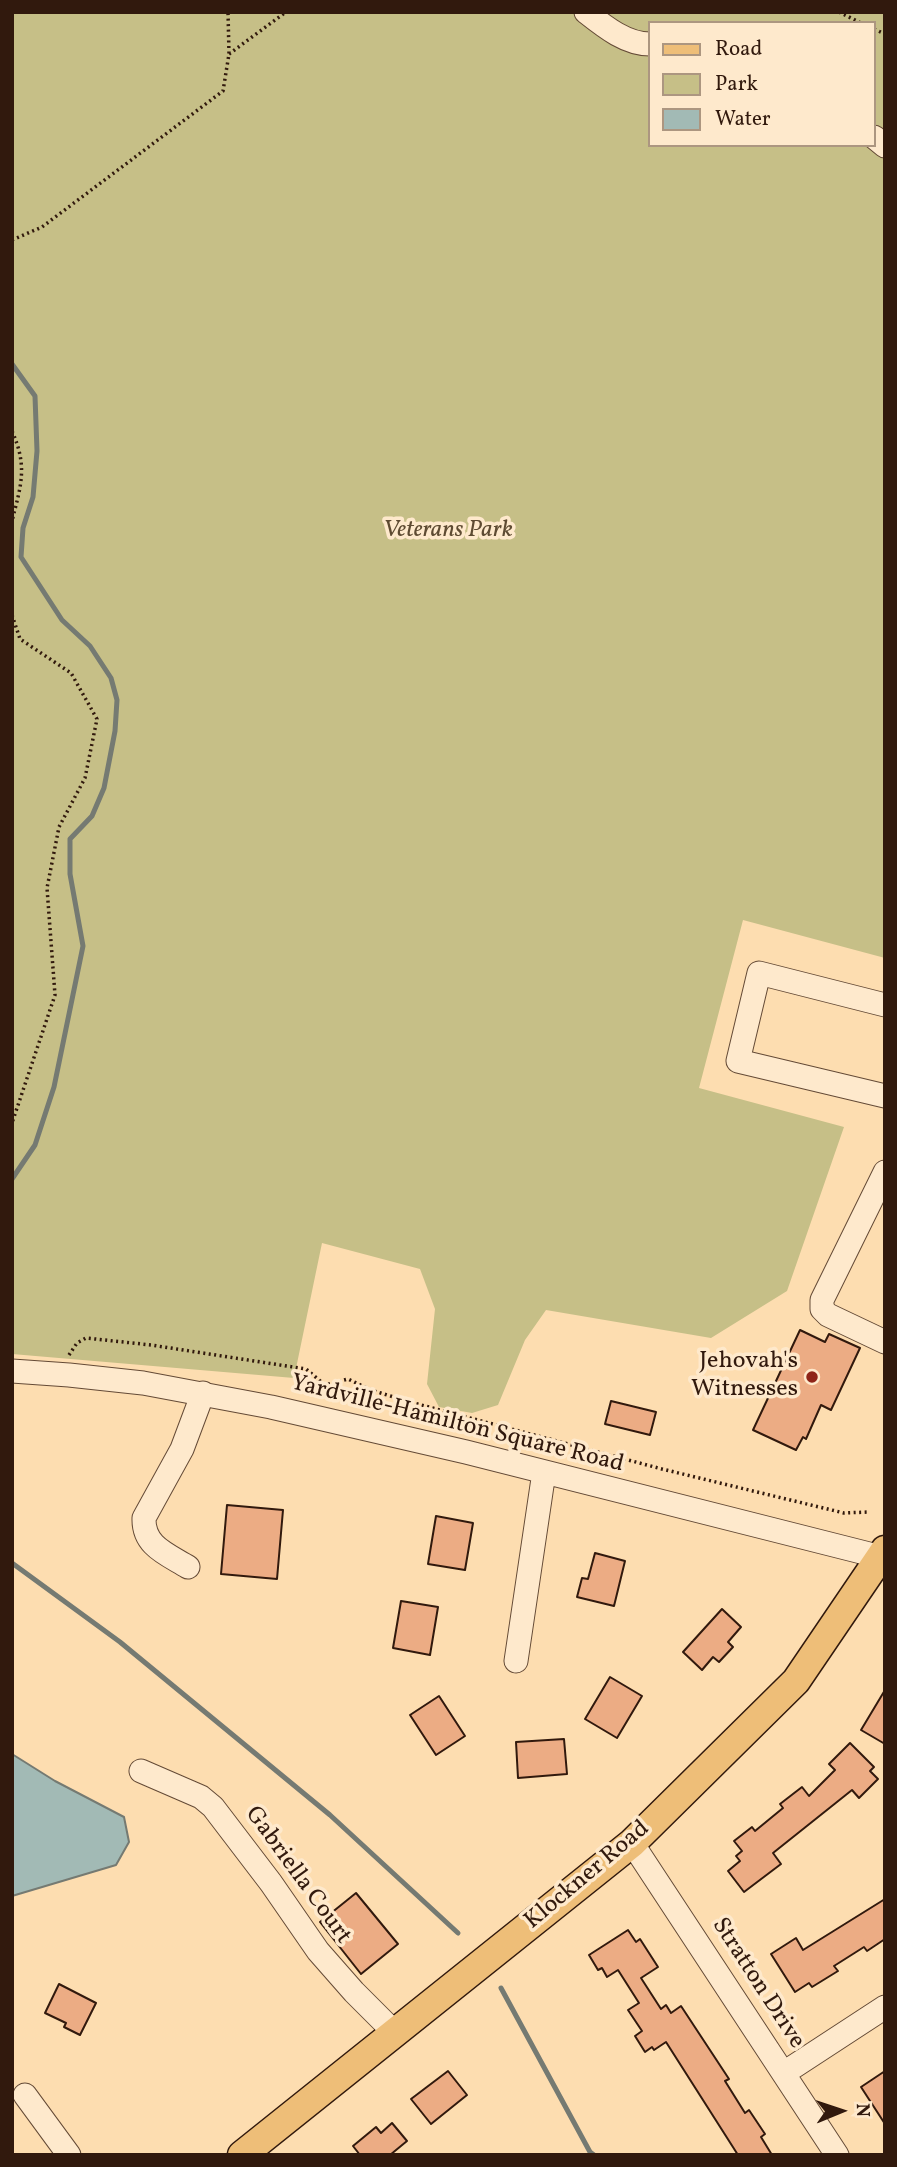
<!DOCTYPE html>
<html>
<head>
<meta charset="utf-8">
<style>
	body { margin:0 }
	#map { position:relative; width:897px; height:2167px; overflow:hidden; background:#fdddb0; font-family:Vollkorn,serif }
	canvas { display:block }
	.frame { position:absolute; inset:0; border:14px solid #31190d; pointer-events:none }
	.legend { position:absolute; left:648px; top:21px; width:228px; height:126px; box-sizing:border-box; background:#fee9cc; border:2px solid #ac9680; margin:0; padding:9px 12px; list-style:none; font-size:21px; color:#31190d }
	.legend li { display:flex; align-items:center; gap:14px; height:35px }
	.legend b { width:35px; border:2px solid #ac9680 }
	.north { position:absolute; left:806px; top:2076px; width:70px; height:70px; -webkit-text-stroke:5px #fee9cc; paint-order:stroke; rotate:88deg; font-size:19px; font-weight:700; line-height:28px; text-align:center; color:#31190d }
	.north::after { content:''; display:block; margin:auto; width:24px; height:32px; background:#31190d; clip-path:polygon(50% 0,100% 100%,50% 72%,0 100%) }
</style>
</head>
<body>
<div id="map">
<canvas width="897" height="2167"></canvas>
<div class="frame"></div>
<ul class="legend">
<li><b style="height:9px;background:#eebe78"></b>Road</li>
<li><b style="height:19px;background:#c6bf87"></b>Park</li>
<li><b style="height:19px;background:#a2bab5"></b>Water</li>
</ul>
<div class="north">N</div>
</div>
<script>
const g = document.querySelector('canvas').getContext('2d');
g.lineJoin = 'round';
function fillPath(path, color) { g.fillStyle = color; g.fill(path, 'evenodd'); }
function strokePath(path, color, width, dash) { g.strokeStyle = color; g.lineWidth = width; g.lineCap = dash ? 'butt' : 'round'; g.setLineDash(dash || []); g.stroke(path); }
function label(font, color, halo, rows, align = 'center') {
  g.font = font + ' Vollkorn,serif'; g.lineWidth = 7; g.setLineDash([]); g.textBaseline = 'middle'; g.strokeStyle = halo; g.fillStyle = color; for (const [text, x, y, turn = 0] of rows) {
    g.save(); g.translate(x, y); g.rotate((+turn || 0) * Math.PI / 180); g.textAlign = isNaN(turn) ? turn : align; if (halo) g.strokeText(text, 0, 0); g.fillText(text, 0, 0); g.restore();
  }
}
const green = new Path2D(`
	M 12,12 L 885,12 L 885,958 L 743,920 L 699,1088 L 844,1127 L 787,1291 L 711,1338 L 546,1310 L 525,1340 L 498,1405 L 472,1413 L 439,1407 L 427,1384 L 435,1309 L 420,1269 L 322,1243 L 294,1378 L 12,1354 ZM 650,23 L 874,23 L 874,145 L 650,145 Z`);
const water = new Path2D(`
	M 12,1754 L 55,1781 L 124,1817 L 129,1842 L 116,1865 L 12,1896 Z`);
const stream = new Path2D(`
	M 12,364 L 35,396 L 37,451 L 33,497 L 23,528 L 21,557 L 62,620 L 90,646 L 111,678 L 117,700 L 115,731 L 104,788 L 92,816 L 70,839 L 70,874 L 83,946 L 54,1087 L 35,1145 L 12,1179
	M 12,1563 L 120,1642 L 330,1815 L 458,1933
	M 501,1988 L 590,2152 L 594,2155`);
const building = new Path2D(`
	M 800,1330 L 825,1342 L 829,1334 L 860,1348 L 831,1410 L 821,1405 L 806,1439 L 803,1437 L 796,1450 L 753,1430 Z
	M 611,1401 L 656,1412 L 650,1435 L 605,1424 Z
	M 227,1505 L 283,1510 L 277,1579 L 221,1574 Z
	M 436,1516 L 473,1523 L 465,1570 L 428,1564 Z
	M 595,1553 L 625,1561 L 614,1606 L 577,1597 L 582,1578 L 588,1579 Z
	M 401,1601 L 438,1607 L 430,1655 L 393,1648 Z
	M 722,1609 L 741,1627 L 728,1642 L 733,1647 L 719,1662 L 713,1657 L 702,1670 L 683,1652 Z
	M 610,1677 L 642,1696 L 617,1738 L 585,1719 Z
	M 885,1690 L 885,1744 L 861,1730 Z
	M 439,1696 L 465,1736 L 436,1755 L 410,1715 Z
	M 564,1739 L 567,1774 L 518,1778 L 516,1742 Z
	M 850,1743 L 874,1767 L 870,1771 L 878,1779 L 859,1798 L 852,1790 L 773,1853 L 781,1864 L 744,1892 L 728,1871 L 740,1861 L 736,1856 L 742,1851 L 734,1841 L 752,1827 L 755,1831 L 783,1808 L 780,1804 L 802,1787 L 809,1796 L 835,1770 L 829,1764 Z
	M 356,1893 L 398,1944 L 361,1974 L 320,1922 Z
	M 885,1899 L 885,1939 L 867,1951 L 864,1947 L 834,1966 L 838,1971 L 812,1987 L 809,1983 L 795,1992 L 771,1954 L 796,1938 L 803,1950 Z
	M 628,1930 L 636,1942 L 640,1939 L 658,1967 L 641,1978 L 661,2009 L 666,2005 L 671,2013 L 681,2006 L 729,2079 L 725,2081 L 745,2113 L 749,2110 L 765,2134 L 761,2137 L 772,2155 L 738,2155 L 666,2042 L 654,2050 L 652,2047 L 645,2052 L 635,2036 L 642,2031 L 628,2010 L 639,2003 L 618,1970 L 607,1977 L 602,1968 L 598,1970 L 589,1955 Z
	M 59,1984 L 96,2003 L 80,2035 L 64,2027 L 66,2023 L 45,2013 Z
	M 448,2071 L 467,2095 L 431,2124 L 411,2099 Z
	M 885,2071 L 885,2124 L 861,2087 Z
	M 392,2123 L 407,2141 L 390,2155 L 360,2155 L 353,2146 L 376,2127 L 381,2133 Z`);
const path = new Path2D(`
	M 839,12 L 861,23
	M 874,29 L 885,34
	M 229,54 L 286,12
	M 12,240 L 42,227 L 223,91 L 229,54 L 228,12
	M 12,431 C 28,467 21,485 12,521
	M 12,615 L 20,639 L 71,673 L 97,719 L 85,778 L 59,827 L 47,888 L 55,995 L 12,1123
	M 69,1355 L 77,1343 L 86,1338 L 151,1345 L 306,1369 L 325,1385 L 348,1379 L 371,1390 L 410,1402 L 662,1469 L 844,1513 L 869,1512`);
const minor = new Path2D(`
	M 586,12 C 605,27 626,44 650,44
	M 874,137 L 885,146
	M 885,1005 L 759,973 L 738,1061 L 885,1096
	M 885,1172 L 822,1300 L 822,1309 L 828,1315 L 885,1342
	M 12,1371 L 69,1375 L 143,1383 L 271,1407 L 466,1452 L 885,1558
	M 188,1567 C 167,1554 143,1546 144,1518 L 182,1449 L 203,1393
	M 516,1661 L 544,1472
	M 141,1771 L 201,1797 L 213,1807 L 271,1883 L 318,1951 L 354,1992 L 395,2033
	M 632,1843 L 837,2155
	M 784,2073 L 885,2007
	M 25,2095 L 69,2155`);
const major = new Path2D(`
	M 242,2155 L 632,1843 L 796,1681 L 885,1550`);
const markers = [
	[812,1377,7,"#8f2418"]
];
const parkNames = [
	["Veterans Park",448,532]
];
const poiNames = [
	["Jehovah's",798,1363],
	["Witnesses",798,1391]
];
const streetNames = [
	["Yardville-Hamilton Square Road",457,1425,14],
	["Gabriella Court",297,1876,54],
	["Klockner Road",588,1876,-40],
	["Stratton Drive",757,1984,57]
];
fillPath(green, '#c6bf87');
fillPath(water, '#a2bab5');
strokePath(water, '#757a72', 2);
strokePath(stream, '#757a72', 5);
fillPath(building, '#ecac84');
strokePath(building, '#31190d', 2);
strokePath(minor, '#644a36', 25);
strokePath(major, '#31190d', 31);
strokePath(path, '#31190d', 3.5, [2, 3.5]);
strokePath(minor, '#fee9cc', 23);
strokePath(major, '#eebe78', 28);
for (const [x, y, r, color] of markers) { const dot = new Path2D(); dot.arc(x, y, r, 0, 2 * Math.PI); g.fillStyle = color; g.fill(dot); strokePath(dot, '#fee9cc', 2.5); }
label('italic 24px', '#5e4b32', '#fee9cc', parkNames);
label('24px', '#31190d', '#fee9cc', poiNames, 'right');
label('24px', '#31190d', '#fee9cc', streetNames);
</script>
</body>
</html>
